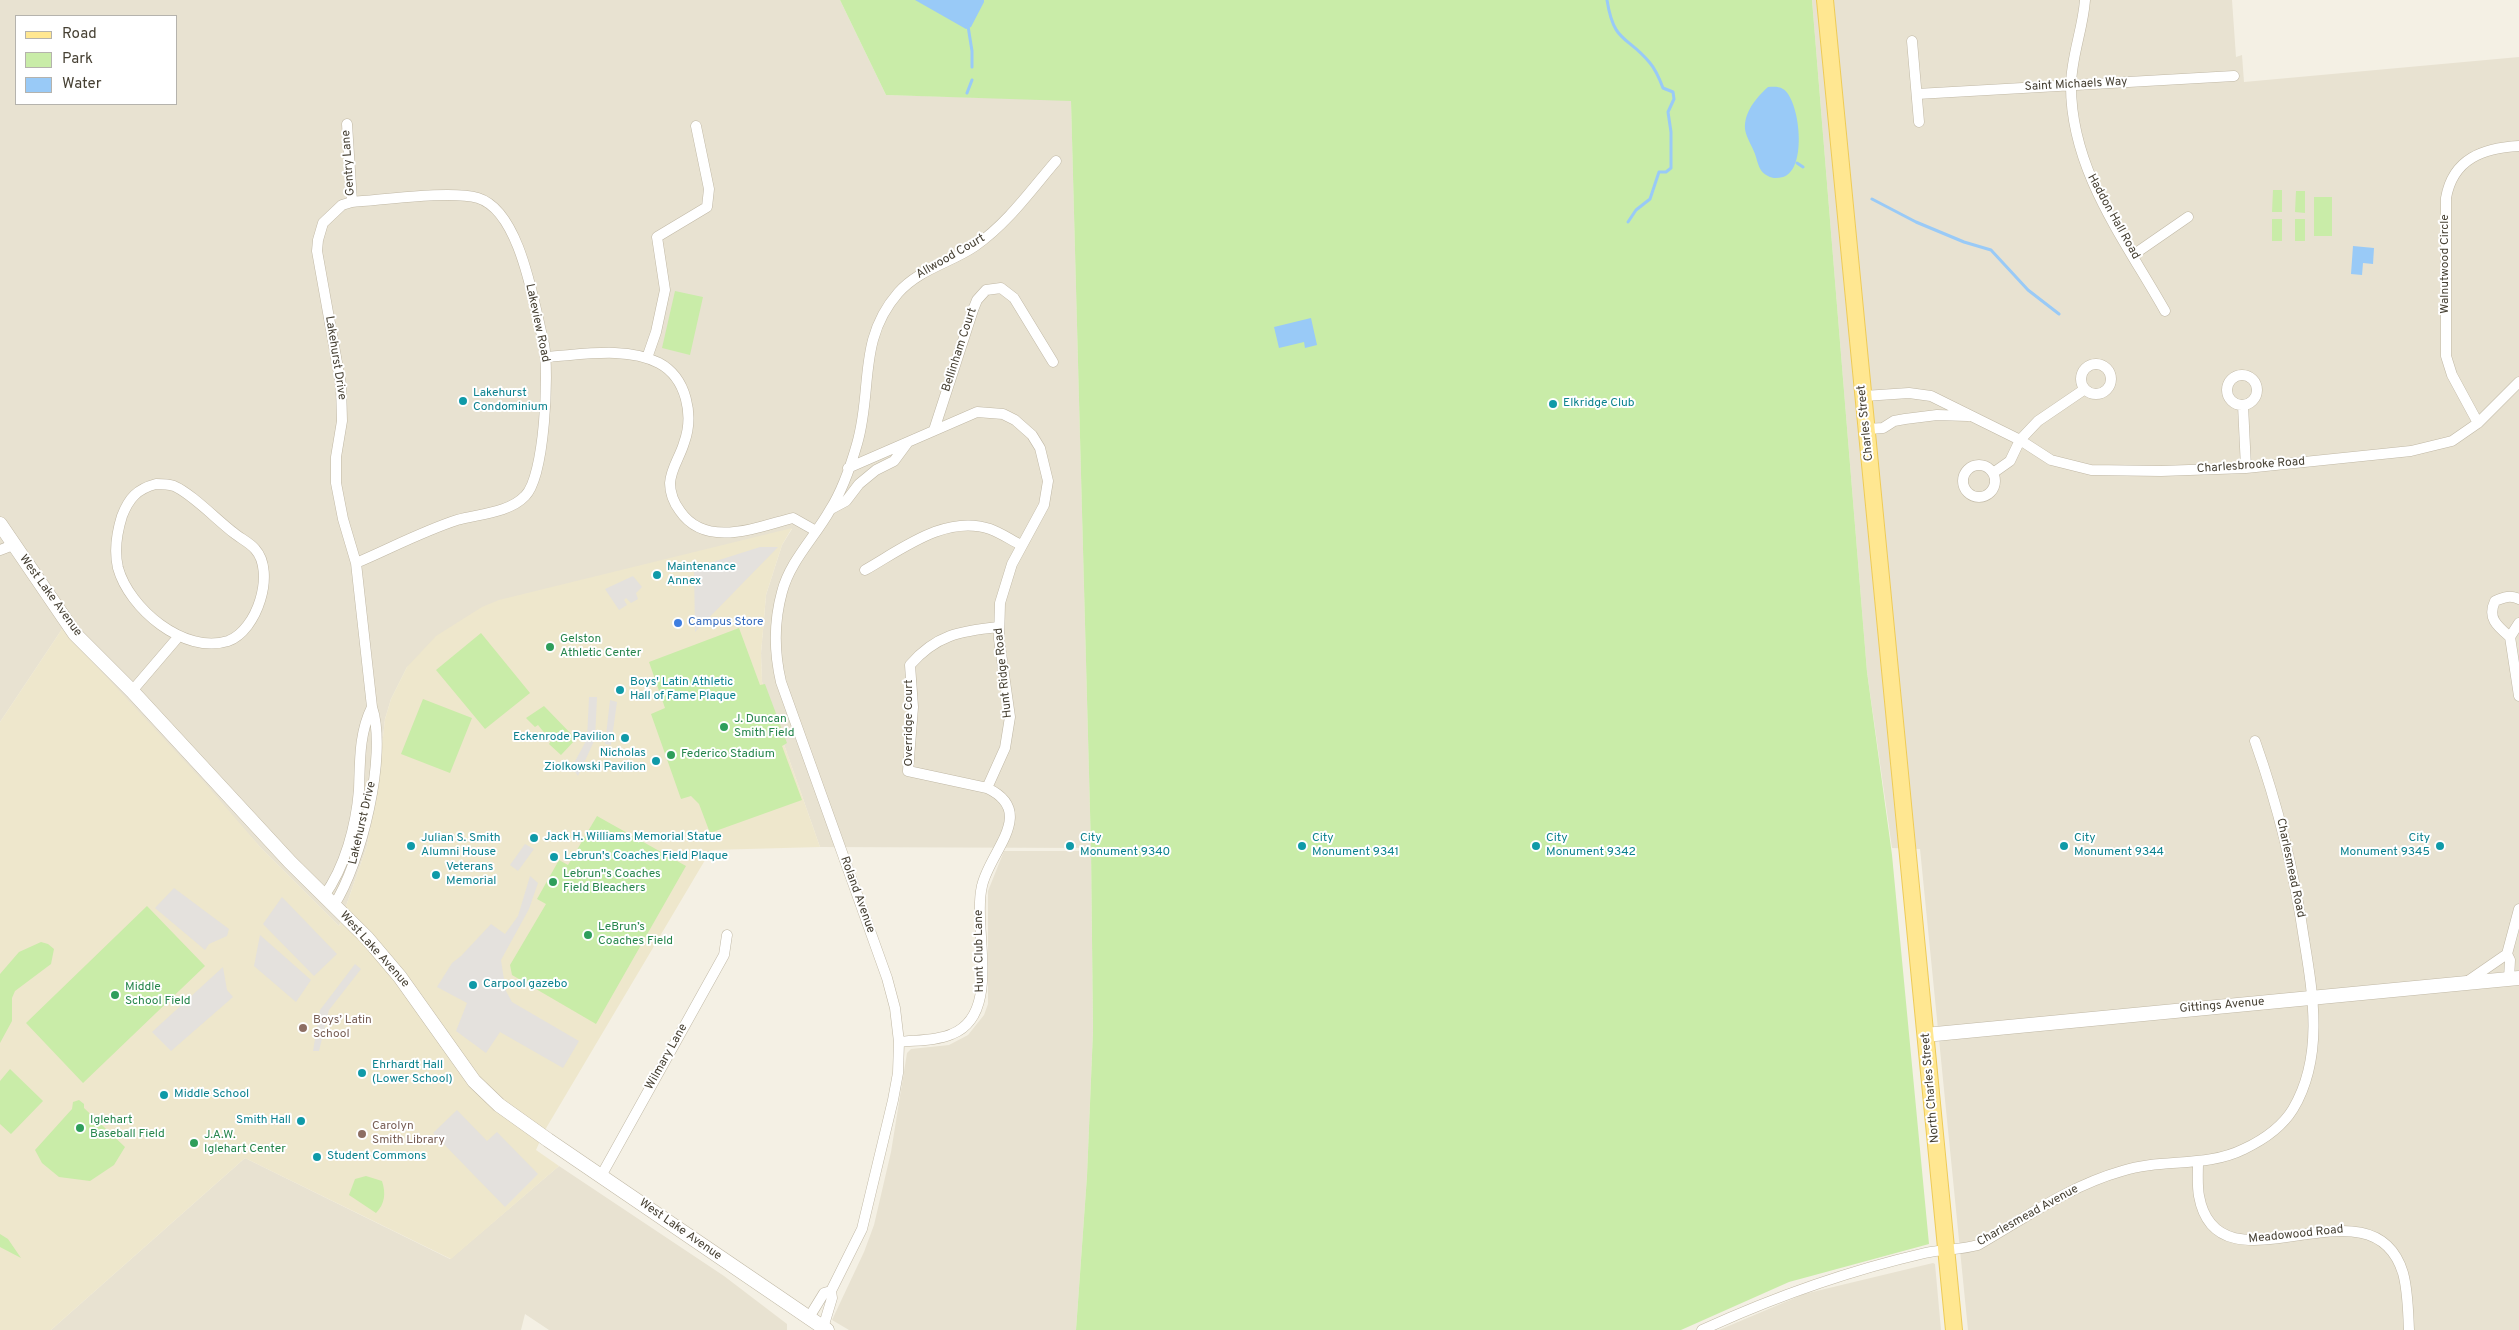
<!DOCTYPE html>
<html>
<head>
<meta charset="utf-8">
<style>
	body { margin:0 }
	#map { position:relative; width:2519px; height:1330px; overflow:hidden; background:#f4f0e4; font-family:Overpass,sans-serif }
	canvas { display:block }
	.legend { position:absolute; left:15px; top:15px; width:162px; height:90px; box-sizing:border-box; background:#fff; border:1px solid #b5b3ad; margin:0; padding:6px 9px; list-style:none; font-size:15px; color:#464033 }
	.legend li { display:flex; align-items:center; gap:10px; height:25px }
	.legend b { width:25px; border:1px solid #b5b3ad }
</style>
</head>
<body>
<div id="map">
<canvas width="2519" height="1330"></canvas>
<ul class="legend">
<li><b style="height:6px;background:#ffe791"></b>Road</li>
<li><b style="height:14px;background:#c9eca8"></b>Park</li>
<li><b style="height:14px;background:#99caf7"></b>Water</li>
</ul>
</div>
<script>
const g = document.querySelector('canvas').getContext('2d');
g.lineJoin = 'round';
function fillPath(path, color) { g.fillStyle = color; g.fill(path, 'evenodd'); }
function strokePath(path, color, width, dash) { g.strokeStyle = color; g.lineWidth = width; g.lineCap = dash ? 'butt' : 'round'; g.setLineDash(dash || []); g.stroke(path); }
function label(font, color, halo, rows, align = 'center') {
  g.font = font + ' Overpass,sans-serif'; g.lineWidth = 4; g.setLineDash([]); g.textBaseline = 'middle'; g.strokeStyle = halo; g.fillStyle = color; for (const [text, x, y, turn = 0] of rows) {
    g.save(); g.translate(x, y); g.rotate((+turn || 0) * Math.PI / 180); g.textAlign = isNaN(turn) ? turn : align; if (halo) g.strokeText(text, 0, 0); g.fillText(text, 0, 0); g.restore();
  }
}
const residential = new Path2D(`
	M 0,0 L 840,0 L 886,95 L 1071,100 L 1091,848 L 820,847 L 762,682 L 761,653 L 766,595 L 782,545 L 792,529 L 407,667 L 391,699 L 385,719 L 377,792 L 367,846 L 339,926 L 261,848 L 62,629 L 0,722 ZM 16,16 L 176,16 L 176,104 L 16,104 Z
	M 1812,0 L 2232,0 L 2236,57 L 2242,55 L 2244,82 L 2519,57 L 2519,1330 L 1968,1330 L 1920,849 L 1892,848 L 1867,672 Z
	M 1004,851 L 1091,851 L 1093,1031 L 1087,1176 L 1076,1330 L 849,1330 L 832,1320 L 864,1252 L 874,1225 L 891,1152 L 907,1053 L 911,1049 L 949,1045 L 968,1035 L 984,1015 L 988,1004 L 988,891 Z
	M 245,1158 L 450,1259 L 559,1166 L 724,1276 L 787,1324 L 787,1330 L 549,1330 L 525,1314 L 521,1330 L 51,1330 Z
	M 1933,1263 L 1935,1264 L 1941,1330 L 1719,1330 L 1804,1294 Z`);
const education = new Path2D(`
	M 792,528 L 782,545 L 766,595 L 761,653 L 762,682 L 820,847 L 711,850 L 545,1130 L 536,1150 L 559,1166 L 451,1259 L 245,1158 L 51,1330 L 0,1330 L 0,722 L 62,629 L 205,783 L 261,848 L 339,926 L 367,846 L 377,792 L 385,719 L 391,699 L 407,667 L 436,636 L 482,607 L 499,600 Z`);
const green = new Path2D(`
	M 840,0 L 1812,0 L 1867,672 L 1892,855 L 1929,1244 L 1789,1282 L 1681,1330 L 1076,1330 L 1087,1176 L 1093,1031 L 1091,848 L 1071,101 L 886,95 Z
	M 2273,190 L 2282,190 L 2282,212 L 2272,212 Z
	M 2296,191 L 2305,191 L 2305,213 L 2295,212 Z
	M 2314,197 L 2332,197 L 2332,236 L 2314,236 Z
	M 2272,219 L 2282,219 L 2282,241 L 2272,241 Z
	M 2295,219 L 2305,219 L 2305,241 L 2295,241 Z
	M 675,291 L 703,297 L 690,355 L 662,348 Z
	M 739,628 L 760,685 L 765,684 L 787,743 L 782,746 L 802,800 L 710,833 L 699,804 L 691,796 L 681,799 L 651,714 L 665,708 L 649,662 Z
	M 481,633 L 530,693 L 485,729 L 436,670 Z
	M 423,699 L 472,718 L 450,773 L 401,754 Z
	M 544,706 L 576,739 L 561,755 L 549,744 L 551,741 L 538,725 L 535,727 L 526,718 Z
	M 597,816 L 686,866 L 596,1024 L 512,975 L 510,965 L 546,904 L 537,899 L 559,860 L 568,865 Z
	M 147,906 L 205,966 L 83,1083 L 26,1023 Z
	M 41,942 L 48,944 L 54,949 L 51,964 L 15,991 L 12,998 L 12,1021 L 0,1043 L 0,974 L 19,952 Z
	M 10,1069 L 43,1101 L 11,1134 L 0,1124 L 0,1081 Z
	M 79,1100 L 84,1104 L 84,1108 L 125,1147 L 114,1165 L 90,1181 L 59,1177 L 42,1163 L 35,1150 L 72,1109 L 73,1102 Z
	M 366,1176 L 382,1181 C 386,1193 385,1204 376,1213 L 349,1195 L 355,1179 Z
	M 0,1234 L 8,1239 L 21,1258 L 0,1247 Z`);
const parking = new Path2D(`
	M 760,547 L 778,547 L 695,632 L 694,568 Z
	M 633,576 L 642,587 L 636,593 L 638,599 L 631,603 L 626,598 L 624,600 L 627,605 L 619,610 L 605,589 Z
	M 589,697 L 597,697 L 595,739 L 578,776 L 572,767 L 587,739 Z
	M 610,700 L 617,702 L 611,745 L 605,744 Z
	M 525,844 L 534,849 L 518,871 L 510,865 Z
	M 530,876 L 538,883 L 529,909 L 501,960 L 503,973 L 506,991 L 512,1002 L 579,1041 L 563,1068 L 500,1032 L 486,1053 L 456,1031 L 467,1003 L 437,987 L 452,963 L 461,956 L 491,924 L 505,934 L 518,916 Z
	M 174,888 L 229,929 L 227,936 L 209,944 L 205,950 L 155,908 Z
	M 282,897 L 337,954 L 314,976 L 263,924 Z
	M 260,935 L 311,980 L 296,1002 L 254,966 Z
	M 355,964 L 361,969 L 329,1010 L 319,1051 L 313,1051 L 320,1010 Z
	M 223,967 L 227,990 L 233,997 L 171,1051 L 152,1032 Z
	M 457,1110 L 487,1141 L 497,1132 L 538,1174 L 505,1207 L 433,1133 Z`);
const water = new Path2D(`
	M 915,0 L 984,0 L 984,2 L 971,27 L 966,29 Z
	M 1768,87 C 1773,87 1778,86 1783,89 C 1800,99 1808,170 1783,177 C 1778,178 1773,179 1768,176 C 1759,172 1758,163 1755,154 C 1752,146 1746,137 1745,129 C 1744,112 1756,98 1768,87 Z
	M 2353,246 L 2374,248 L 2373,264 L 2363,263 L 2362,275 L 2351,274 Z
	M 1311,318 L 1317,345 L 1305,348 L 1304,342 L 1279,348 L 1274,327 Z`);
const stream = new Path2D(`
	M 1607,0 C 1614,44 1627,35 1650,63 C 1656,70 1660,80 1663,88 L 1673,92 L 1674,99 L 1668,112 L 1671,132 L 1671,168 L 1666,172 L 1659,172 L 1650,199 L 1636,210 L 1628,222
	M 968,26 L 972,51 L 972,67
	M 967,93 L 972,80
	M 1797,163 L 1803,167
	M 1872,199 L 1916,222 L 1964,242 L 1991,250 L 2028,290 L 2059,314`);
const minor = new Path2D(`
	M 2085,0 C 2083,29 2071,57 2071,86 C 2071,171 2125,240 2165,311
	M 1912,41 L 1919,122
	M 1917,94 L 2234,76
	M 347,124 L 352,202
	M 2133,255 L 2188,217
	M 546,357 C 581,355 626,346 659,363 C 687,378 694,416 684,443 C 680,457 671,468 670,483 C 670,493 674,503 680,511 C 706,549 757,527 793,518 L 816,531
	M 647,358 L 656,332 L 665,290 L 657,237 L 707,207 L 709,189 L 696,126
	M2081 379a15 15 0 1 1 30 0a15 15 0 1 1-30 0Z
	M2227 390a15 15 0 1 1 30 0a15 15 0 1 1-30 0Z
	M 1864,396 L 1909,393 L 1931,396 L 2020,440 L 2051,460 L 2091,470 L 2161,471 L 2246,468 L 2411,451 L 2452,441 L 2478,423 L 2519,382
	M 2243,405 L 2246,468
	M 2478,423 L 2452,375 L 2446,356 L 2446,198 C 2453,158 2484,148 2519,146
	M 1867,429 L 1883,428 L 1894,421 L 1905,419 L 1937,415 L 1968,416
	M 934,430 L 973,310 L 977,300 L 986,290 L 1001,288 L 1014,298 L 1053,362
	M1963 481a16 16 0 1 1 32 0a16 16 0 1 1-32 0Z
	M 848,468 L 977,412 L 1003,414 L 1015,420 L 1032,435 L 1040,448 L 1048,481 L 1044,505 L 1012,564 L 1000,603 L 999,639 L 1010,717 L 1005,748 L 987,788
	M 1993,473 L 2010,461 L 2020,440 L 2038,421 L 2085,389
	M 156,484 C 162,484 168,484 174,486 C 191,493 218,521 234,533 C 240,538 250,543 255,549 C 276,572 257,631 228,641 C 184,655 129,608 118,568 C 114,551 117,532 122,516 C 129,498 137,489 156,484 Z
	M 831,509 L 846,501 L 859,484 L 876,470 L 894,461 L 908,442
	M 0,550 L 13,545
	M 865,570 C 902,549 946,514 990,529 C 1001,533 1011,540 1021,545
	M 2519,623 L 2510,637 L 2519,696
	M 2510,637 C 2497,626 2487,618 2495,601 C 2504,597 2511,595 2519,599
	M 132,691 L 179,636
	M 324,896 C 345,867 356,826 359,790 C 360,761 359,733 372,707
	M 334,905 C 361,863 388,755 372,707 L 356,563 L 343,519 L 336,483 L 336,457 L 342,421 L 341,385 L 317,251 L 318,240 L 323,223 L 342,205 L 352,202 C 383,200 451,190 478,198 C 521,211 534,306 544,344 C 549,372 545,477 525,496 C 509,513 478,514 457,520 C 423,531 389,549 356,563
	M 2507,954 L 2510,960 L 2509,979
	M 2465,983 L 2507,954 L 2519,909
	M 899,1042 C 916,1040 936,1041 952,1034 C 1003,1014 972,928 982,886 C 989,852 1038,812 987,788 L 908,771 L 913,707 L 910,665 C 936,635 960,631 998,627
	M 2198,1162 C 2198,1173 2197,1185 2199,1196 C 2218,1301 2372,1171 2403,1273 C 2408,1291 2408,1311 2409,1330
	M 601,1176 L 724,955 L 727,935
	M 808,1319 L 824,1293 L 831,1291
	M 823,1328 L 832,1298 L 831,1291 L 862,1229 L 893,1100 L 898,1073 L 899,1042 L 895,1008 L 887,978 L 781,682 C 774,652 774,621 782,592 C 790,561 815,537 830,510 C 842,491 851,465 857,444 C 873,390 857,340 898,293 C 919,269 950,263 975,246 C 1008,223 1031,190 1056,161
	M 1702,1330 C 1774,1297 1847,1271 1925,1253 C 1943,1249 1960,1250 1978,1245 C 2025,1218 2069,1186 2122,1171 C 2162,1158 2206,1168 2244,1149 C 2263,1140 2282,1127 2293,1109 C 2324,1057 2313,994 2304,939 C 2294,870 2278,806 2255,741`);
const tertiary = new Path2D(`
	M 0,524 L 75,634 L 132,691 L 290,862 L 367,938 L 400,977 L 474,1081 L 499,1105 L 548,1140 L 827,1330
	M 1925,1035 L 2519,978`);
const primary = new Path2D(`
	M 1825,0 L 1954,1330`);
const markers = [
	[463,401,5,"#0f9aa8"],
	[1553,404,5,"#0f9aa8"],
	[657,575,5,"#0f9aa8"],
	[678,623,5,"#3f7fe0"],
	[550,647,5,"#2e9e5b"],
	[620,690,5,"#0f9aa8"],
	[724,727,5,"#2e9e5b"],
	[625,738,5,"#0f9aa8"],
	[671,755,5,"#2e9e5b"],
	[656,761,5,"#0f9aa8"],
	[534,838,5,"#0f9aa8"],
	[411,846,5,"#0f9aa8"],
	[1070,846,5,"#0f9aa8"],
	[1302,846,5,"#0f9aa8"],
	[1536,846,5,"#0f9aa8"],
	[2064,846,5,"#0f9aa8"],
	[2440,846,5,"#0f9aa8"],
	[554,857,5,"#0f9aa8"],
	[436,875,5,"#0f9aa8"],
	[553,882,5,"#2e9e5b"],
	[588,935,5,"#2e9e5b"],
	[473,985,5,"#0f9aa8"],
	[115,995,5,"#2e9e5b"],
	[303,1028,5,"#8d6e63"],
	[362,1073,5,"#0f9aa8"],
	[164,1095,5,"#0f9aa8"],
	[301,1121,5,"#0f9aa8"],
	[80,1128,5,"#2e9e5b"],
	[362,1134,5,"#8d6e63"],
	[194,1143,5,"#2e9e5b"],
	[317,1157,5,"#0f9aa8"]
];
const streetNames = [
	["Saint Michaels Way",2076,85,-3],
	["Gentry Lane",349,163,-94],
	["Haddon Hall Road",2113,217,61],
	["Allwood Court",951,257,-30],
	["Walnutwood Circle",2446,264,-90],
	["Lakeview Road",537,323,78],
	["Bellinham Court",960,350,-72],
	["Lakehurst Drive",335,358,81],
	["Charles Street",1866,423,-96],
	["Charlesbrooke Road",2251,466,-4],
	["West Lake Avenue",50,596,54],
	["Hunt Ridge Road",1004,673,-96],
	["Overridge Court",910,723,-90],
	["Lakehurst Drive",363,823,-77],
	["Charlesmead Road",2290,868,78],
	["Roland Avenue",857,895,70],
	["West Lake Avenue",374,950,48],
	["Hunt Club Lane",980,951,-91],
	["Gittings Avenue",2222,1006,-5],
	["Wilmary Lane",667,1057,-61],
	["North Charles Street",1931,1088,-95],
	["Charlesmead Avenue",2028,1216,-29],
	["West Lake Avenue",680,1230,35],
	["Meadowood Road",2296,1235,-6]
];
const cultureNames = [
	["Lakehurst",473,394],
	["Condominium",473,408],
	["Elkridge Club",1563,404],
	["Maintenance",667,568],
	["Annex",667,582],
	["Boys' Latin Athletic",630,683],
	["Hall of Fame Plaque",630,697],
	["Eckenrode Pavilion",615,738,"right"],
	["Nicholas",646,754,"right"],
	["Ziolkowski Pavilion",646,768,"right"],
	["Jack H. Williams Memorial Statue",544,838],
	["Julian S. Smith",421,839],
	["Alumni House",421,853],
	["City",1080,839],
	["Monument 9340",1080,853],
	["City",1312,839],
	["Monument 9341",1312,853],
	["City",1546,839],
	["Monument 9342",1546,853],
	["City",2074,839],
	["Monument 9344",2074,853],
	["City",2430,839,"right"],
	["Monument 9345",2430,853,"right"],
	["Lebrun's Coaches Field Plaque",564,857],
	["Veterans",446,868],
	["Memorial",446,882],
	["Carpool gazebo",483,985],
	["Ehrhardt Hall",372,1066],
	["(Lower School)",372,1080],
	["Middle School",174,1095],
	["Smith Hall",291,1121,"right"],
	["Student Commons",327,1157]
];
const shopNames = [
	["Campus Store",688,623]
];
const leisureNames = [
	["Gelston",560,640],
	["Athletic Center",560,654],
	["J. Duncan",734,720],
	["Smith Field",734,734],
	["Federico Stadium",681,755],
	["Lebrun''s Coaches",563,875],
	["Field Bleachers",563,889],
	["LeBrun’s",598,928],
	["Coaches Field",598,942],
	["Middle",125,988],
	["School Field",125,1002],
	["Iglehart",90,1121],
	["Baseball Field",90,1135],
	["J.A.W.",204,1136],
	["Iglehart Center",204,1150]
];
const educationNames = [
	["Boys’ Latin",313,1021],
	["School",313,1035],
	["Carolyn",372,1127],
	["Smith Library",372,1141]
];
fillPath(residential, '#e8e2d1');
fillPath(education, '#eee7cc');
fillPath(green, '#c9eca8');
fillPath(parking, '#e4e1dd');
fillPath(water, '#99caf7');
strokePath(stream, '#99caf7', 3);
strokePath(minor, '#c0b8a5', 11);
strokePath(tertiary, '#c0b8a5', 15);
strokePath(primary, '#eecb57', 18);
strokePath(minor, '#fff', 10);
strokePath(tertiary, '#fff', 14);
strokePath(primary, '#ffe791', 16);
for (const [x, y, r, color] of markers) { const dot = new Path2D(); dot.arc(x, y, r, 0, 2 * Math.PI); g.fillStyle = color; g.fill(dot); strokePath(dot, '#fff', 2); }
label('12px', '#464033', '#fff', streetNames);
label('12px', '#0d838f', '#fff', cultureNames, 'left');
label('12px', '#366cbe', '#fff', shopNames, 'left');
label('12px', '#27864d', '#fff', leisureNames, 'left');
label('12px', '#785e54', '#fff', educationNames, 'left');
</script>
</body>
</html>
